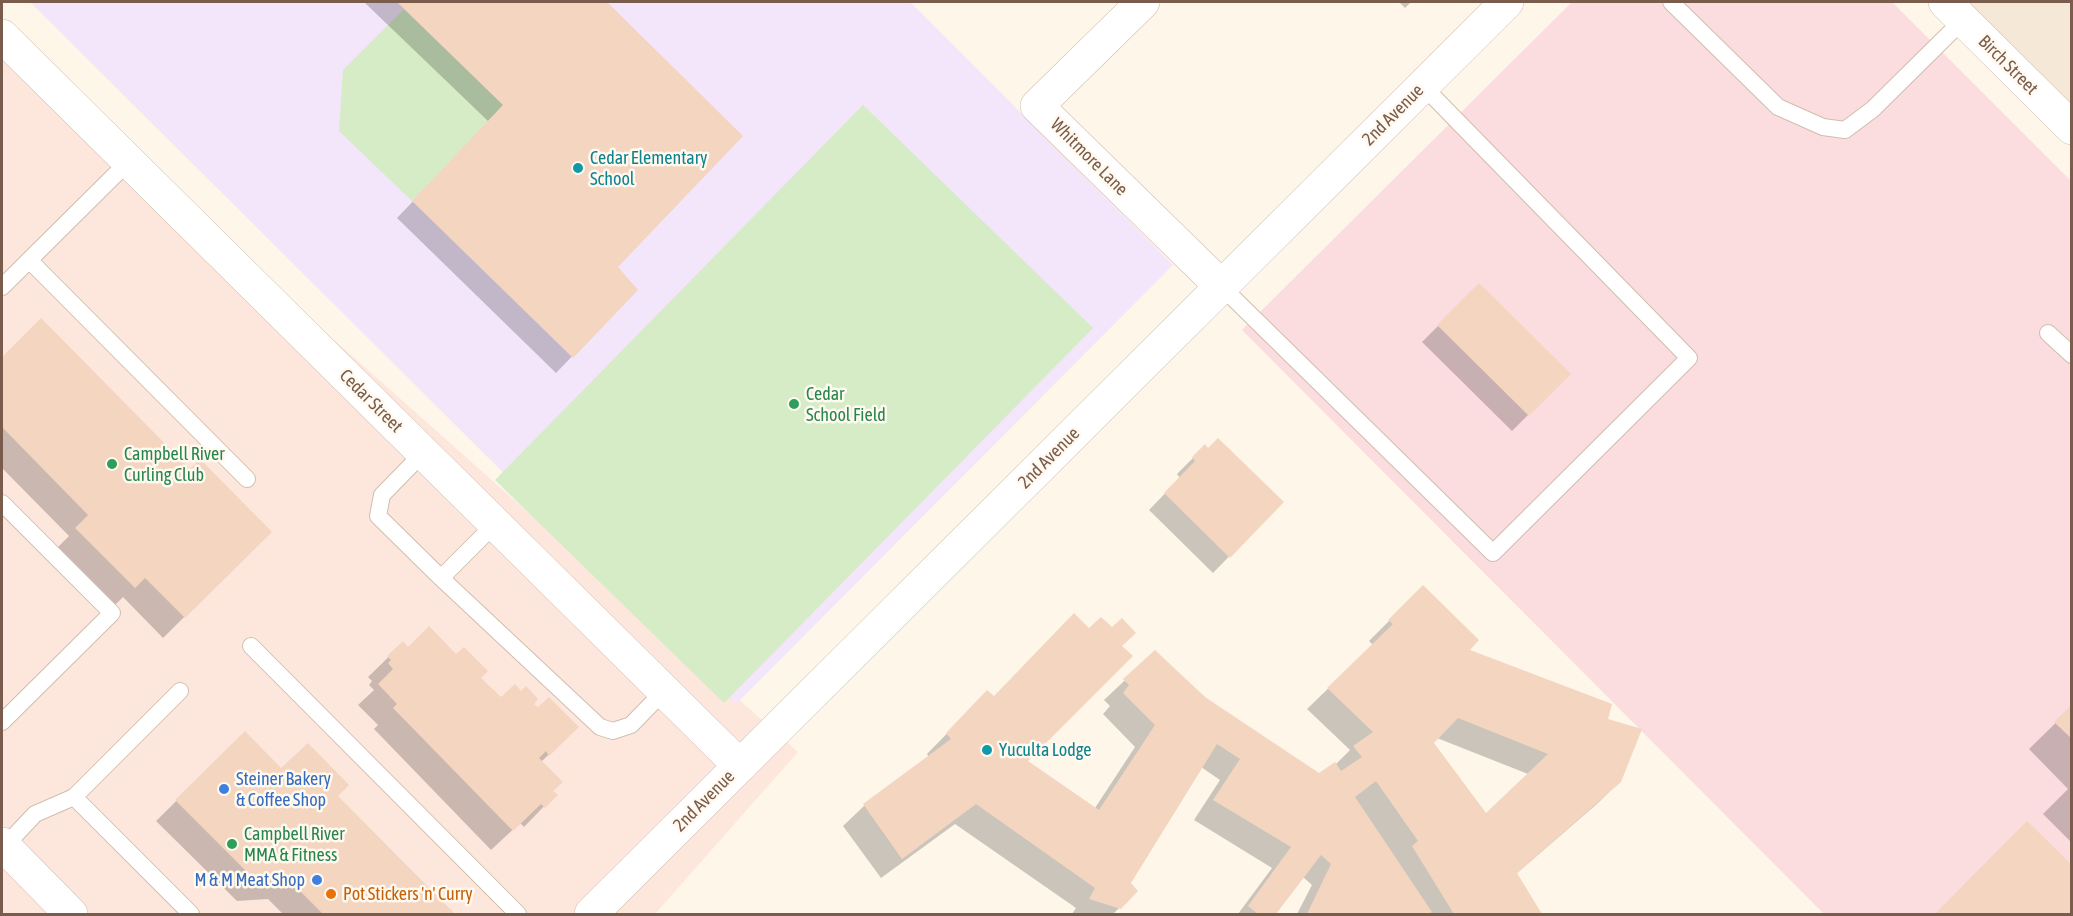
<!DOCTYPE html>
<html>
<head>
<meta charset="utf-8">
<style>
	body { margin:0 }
	#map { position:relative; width:2073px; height:916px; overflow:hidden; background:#fdf6e9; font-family:"Asap Condensed",sans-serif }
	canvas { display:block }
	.frame { position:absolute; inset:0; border:3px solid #795c4b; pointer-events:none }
</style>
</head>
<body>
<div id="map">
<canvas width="2073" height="916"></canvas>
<div class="frame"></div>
</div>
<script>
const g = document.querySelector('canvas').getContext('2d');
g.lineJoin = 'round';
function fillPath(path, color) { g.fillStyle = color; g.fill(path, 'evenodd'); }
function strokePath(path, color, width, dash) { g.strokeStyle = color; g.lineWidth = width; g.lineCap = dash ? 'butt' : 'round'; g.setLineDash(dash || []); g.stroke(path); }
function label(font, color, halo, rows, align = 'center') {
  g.font = font + ' "Asap Condensed",sans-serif'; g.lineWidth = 5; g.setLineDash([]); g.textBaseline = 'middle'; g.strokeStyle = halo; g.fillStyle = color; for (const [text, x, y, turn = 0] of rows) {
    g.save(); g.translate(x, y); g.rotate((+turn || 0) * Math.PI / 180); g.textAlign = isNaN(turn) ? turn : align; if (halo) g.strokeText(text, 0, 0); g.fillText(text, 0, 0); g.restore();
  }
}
const residential = new Path2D(`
	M 1945,2 L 2071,2 L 2071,127 Z`);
const commercial = new Path2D(`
	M 2,45 L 798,752 L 655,914 L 2,914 Z`);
const education = new Path2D(`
	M 30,2 L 910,2 L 1173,265 L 736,704 Z`);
const medical = new Path2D(`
	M 1572,2 L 1892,2 L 2071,181 L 2071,914 L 1824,914 L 1242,330 Z`);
const green = new Path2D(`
	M 404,9 L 503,105 L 412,201 L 339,131 L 343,70 Z
	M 863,105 L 1093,328 L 724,703 L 495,480 Z`);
const shadow = new Path2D(`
	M 364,2 L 605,2 L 741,136 L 615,267 L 636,290 L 556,373 L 397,218 L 489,122 Z
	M 1399,2 L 1411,2 L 1405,8 Z
	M 1479,285 L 1569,374 L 1512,431 L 1422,342 Z
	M 41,320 L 190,472 L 270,532 L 163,638 L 123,597 L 113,607 L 56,549 L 69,536 L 2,468 L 2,359 Z
	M 1205,446 L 1282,502 L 1213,573 L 1149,510 L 1180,478 L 1177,474 Z
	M 1423,587 L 1468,650 L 1606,720 L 1619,782 L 1598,803 L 1516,874 L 1540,914 L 1297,914 L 1312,885 L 1303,877 L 1274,914 L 1238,914 L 1272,868 L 1194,820 L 1220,780 L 1201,767 L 1130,883 L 1136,891 L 1113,914 L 1072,914 L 1076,908 L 955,824 L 881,878 L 843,826 L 864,806 L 929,757 L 927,754 L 967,713 L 994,698 L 1089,630 L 1121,647 L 1026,761 L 1095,808 L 1135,747 L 1103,714 L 1110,706 L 1104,700 L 1155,652 L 1204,699 L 1319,775 L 1335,765 L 1350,750 L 1307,709 L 1373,645 L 1369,641 ZM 1437,738 L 1528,774 L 1485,815 L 1432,743 Z
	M 403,643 L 408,649 L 479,678 L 501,699 L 532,704 L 538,710 L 577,727 L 541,762 L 551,791 L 555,795 L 524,827 L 520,823 L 491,850 L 374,729 L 378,725 L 358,705 L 374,690 L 369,685 L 372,681 L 368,677 Z
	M 2072,707 L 2072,843 L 2043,814 L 2068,789 L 2029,749 Z
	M 245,733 L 281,771 L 336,796 L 453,914 L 283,914 L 268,899 L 237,901 L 156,821 Z
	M 2007,843 L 2072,867 L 2072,914 L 1937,914 Z`);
const building = new Path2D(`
	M 397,2 L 607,2 L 743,136 L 618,267 L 638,290 L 573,358 L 412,201 L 503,105 Z
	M 1479,283 L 1571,374 L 1529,416 L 1437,325 Z
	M 41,318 L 190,469 L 200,459 L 272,532 L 185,618 L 145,578 L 135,588 L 75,528 L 88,515 L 2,427 L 2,357 Z
	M 1218,438 L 1284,502 L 1230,558 L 1164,493 L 1195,461 L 1192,457 L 1205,444 L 1208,448 Z
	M 1423,585 L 1479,640 L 1470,650 L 1612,704 L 1608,719 L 1642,729 L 1621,782 L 1517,873 L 1542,914 L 1454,914 L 1412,846 L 1418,841 L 1376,781 L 1355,797 L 1432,912 L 1427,914 L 1307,914 L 1331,864 L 1321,855 L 1276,914 L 1258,914 L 1248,906 L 1291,847 L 1213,800 L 1240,759 L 1217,744 L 1131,883 L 1138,891 L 1121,909 L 1089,899 L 1095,888 L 976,804 L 902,859 L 863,804 L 951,739 L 946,733 L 987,690 L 994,696 L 1074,613 L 1089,628 L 1101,617 L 1112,627 L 1122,618 L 1136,633 L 1122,646 L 1133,656 L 1028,761 L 1099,810 L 1155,725 L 1123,693 L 1129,685 L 1123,679 L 1155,650 L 1205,697 L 1319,773 L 1335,762 L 1341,771 L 1362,757 L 1353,746 L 1373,732 L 1327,688 L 1393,624 L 1388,620 ZM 1458,718 L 1548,754 L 1486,813 L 1434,743 Z
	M 429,626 L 456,654 L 464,647 L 488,671 L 481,678 L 501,697 L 515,684 L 521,691 L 526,686 L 538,699 L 534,704 L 538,707 L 549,697 L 579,727 L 549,756 L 546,751 L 539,758 L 563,782 L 553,791 L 558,795 L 545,808 L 541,804 L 513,831 L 393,708 L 397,704 L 378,684 L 393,669 L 388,663 L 391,660 L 387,656 L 403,641 L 408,647 Z
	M 2072,705 L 2072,739 L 2054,722 Z
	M 245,731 L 281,768 L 308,743 L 349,785 L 338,796 L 455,914 L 323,914 L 289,880 L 257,882 L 175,800 Z
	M 2027,821 L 2072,865 L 2072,914 L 1935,914 Z`);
const service = new Path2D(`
	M 1671,2 L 1778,107 L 1823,127 L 1845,130 L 1873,109 L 1963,20
	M 29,260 L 247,479
	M 1221,286 L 1493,553 L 1689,358 L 1422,85
	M 2,287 L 128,162
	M 2048,333 L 2072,355
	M 423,453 L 382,495 L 378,516 L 441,578 L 495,524
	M 2,503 L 112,613 L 2,722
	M 441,578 L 600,727 L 613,731 L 631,725 L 664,691
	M 251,646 L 518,914
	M 180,691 L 74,797 L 191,914
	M 4,847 L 35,814 L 74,797`);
const minor = new Path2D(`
	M 1143,2 L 1037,106 L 1221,286
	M 1945,2 L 2072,128
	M 2,36 L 740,766`);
const tertiary = new Path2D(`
	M 591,914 L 1507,2`);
const secondary = new Path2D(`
	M 2,844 L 71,914`);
const markers = [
	[578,168,6,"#0f9aa8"],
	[794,404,6,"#2e9e5b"],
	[112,464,6,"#2e9e5b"],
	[987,750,6,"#0f9aa8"],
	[224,789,6,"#3f7fe0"],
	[232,844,6,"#2e9e5b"],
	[317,880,6,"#3f7fe0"],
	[331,894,6,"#e8710a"]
];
const streetNames = [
	["Birch Street",2008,65,45],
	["2nd Avenue",1393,115,-45],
	["Whitmore Lane",1089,157,45],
	["Cedar Street",371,401,45],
	["2nd Avenue",1049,458,-45],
	["2nd Avenue",704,801,-45]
];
const cultureNames = [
	["Cedar Elementary",590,158],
	["School",590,179],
	["Yuculta Lodge",999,750]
];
const leisureNames = [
	["Cedar",806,394],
	["School Field",806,415],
	["Campbell River",124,454],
	["Curling Club",124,475],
	["Campbell River",244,834],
	["MMA & Fitness",244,855]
];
const shopNames = [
	["Steiner Bakery",236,779],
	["& Coffee Shop",236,800],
	["M & M Meat Shop",305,880,"right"]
];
const foodNames = [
	["Pot Stickers 'n' Curry",343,894]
];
fillPath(residential, '#f5e8d7');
fillPath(commercial, '#fde7dd');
fillPath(education, '#f3e5fa');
fillPath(medical, '#fbdcdf');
fillPath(green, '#d5ecc6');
fillPath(shadow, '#0003');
fillPath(building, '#f3d5c0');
strokePath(service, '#d0bead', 18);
strokePath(minor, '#d0bead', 34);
strokePath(tertiary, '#d0bead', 34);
strokePath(secondary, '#d6c0ad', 34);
strokePath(service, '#fff', 16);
strokePath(minor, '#fff', 33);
strokePath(tertiary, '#fff', 33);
strokePath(secondary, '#fff', 33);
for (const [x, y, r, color] of markers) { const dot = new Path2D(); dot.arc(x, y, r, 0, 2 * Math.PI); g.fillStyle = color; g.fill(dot); strokePath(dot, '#fff9f0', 2); }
label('18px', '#795c4b', '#fff9f0', streetNames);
label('18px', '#0d838f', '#fff9f0', cultureNames, 'left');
label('18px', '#27864d', '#fff9f0', leisureNames, 'left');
label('18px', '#366cbe', '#fff9f0', shopNames, 'left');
label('18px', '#c56008', '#fff9f0', foodNames, 'left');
</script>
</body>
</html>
